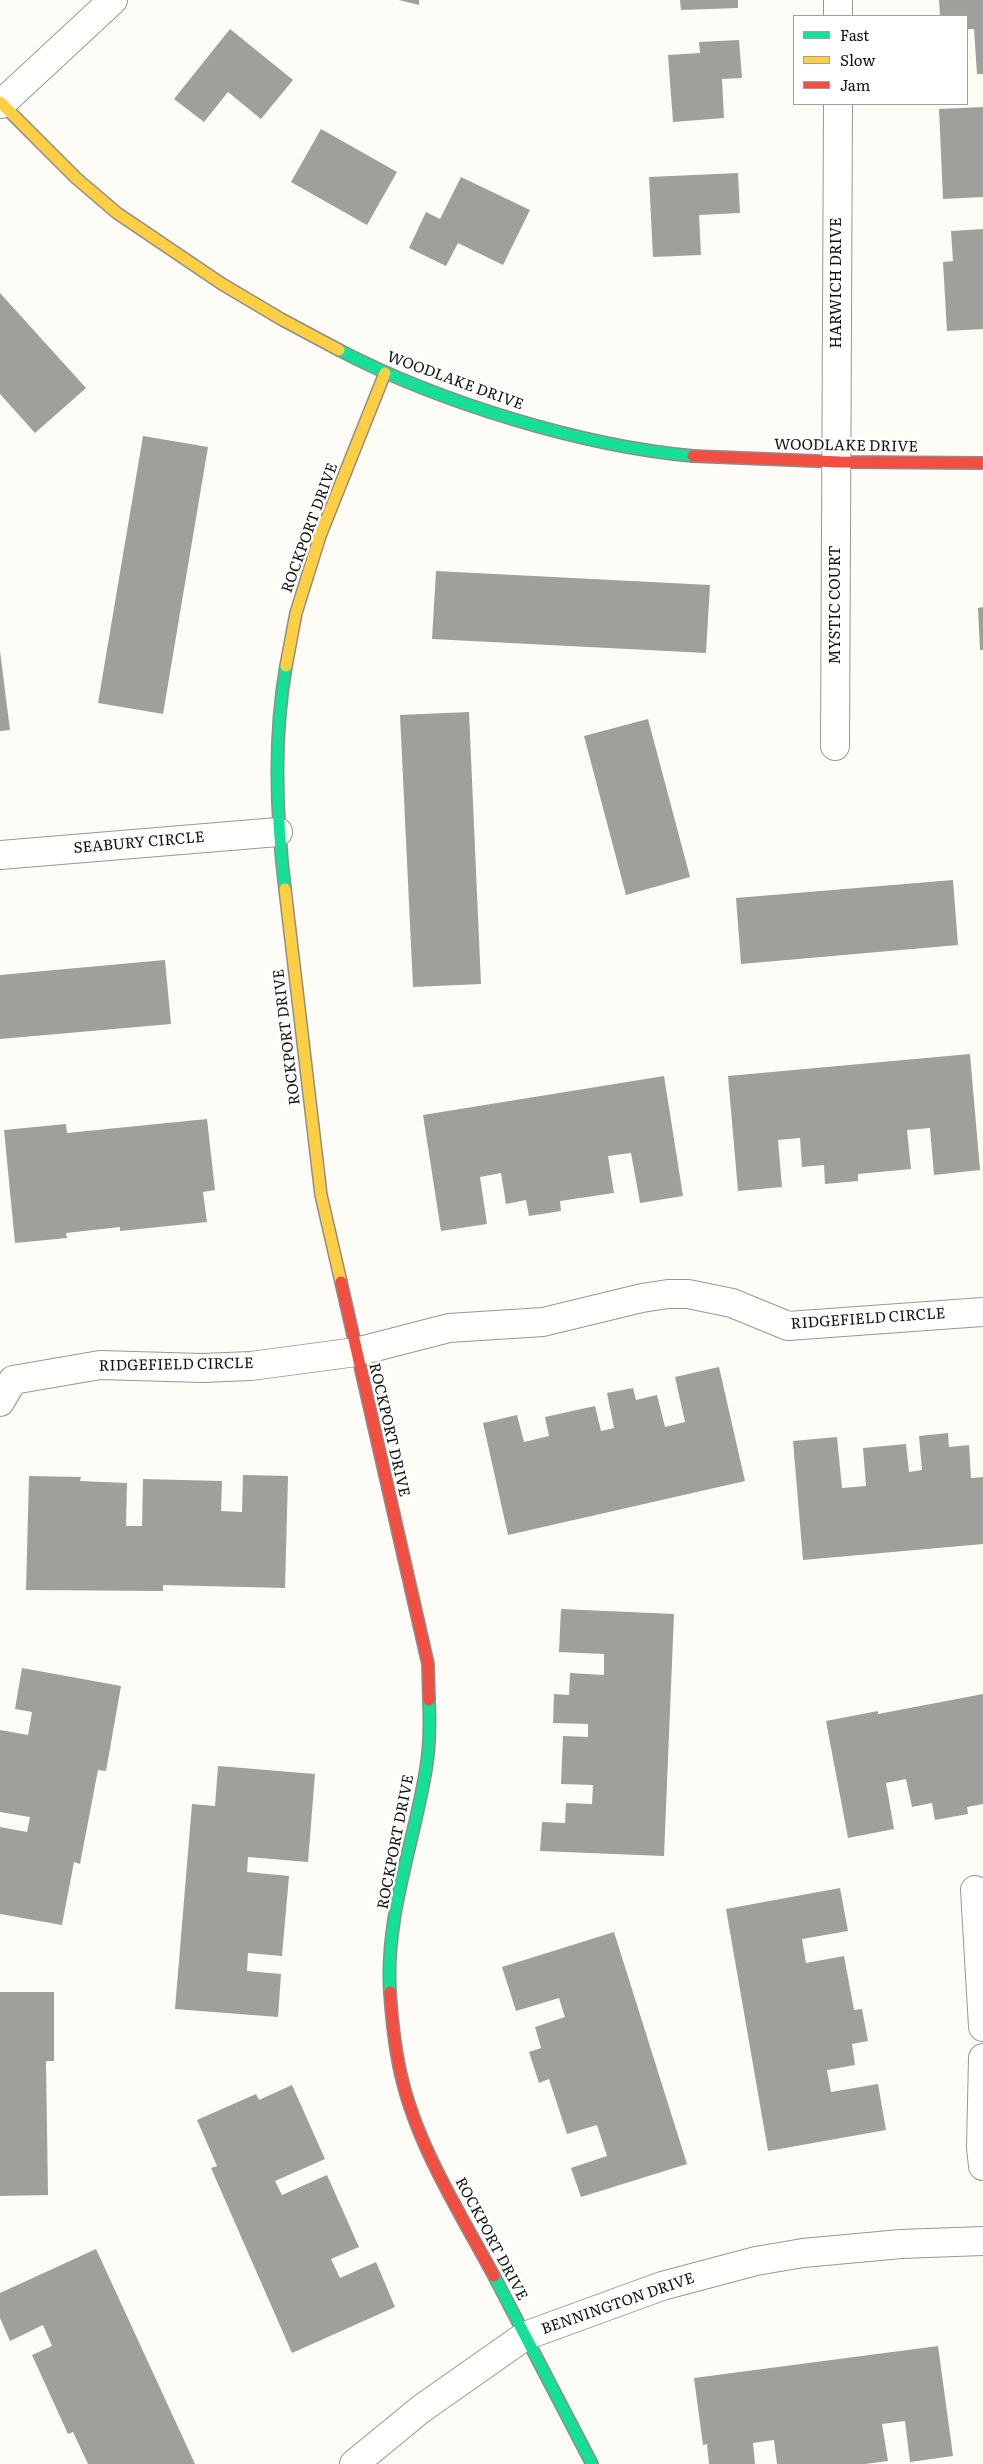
<!DOCTYPE html>
<html>
<head>
<meta charset="utf-8">
<style>
	body { margin:0 }
	#map { position:relative; width:983px; height:2464px; overflow:hidden; background:#fdfcf7; font-family:Literata,serif }
	canvas { display:block }
	.legend { position:absolute; left:793px; top:15px; width:175px; height:90px; box-sizing:border-box; background:#fff; border:1px solid #a0a0a0; margin:0; padding:6px 9px; list-style:none; font-size:15px; color:#111 }
	.legend li { display:flex; align-items:center; gap:10px; height:25px }
	.legend b { width:25px; border:1px solid #a0a0a0 }
</style>
</head>
<body>
<div id="map">
<canvas width="983" height="2464"></canvas>
<ul class="legend">
<li><b style="height:6px;background:#16e098"></b>Fast</li>
<li><b style="height:6px;background:#ffcf43"></b>Slow</li>
<li><b style="height:6px;background:#f24e42"></b>Jam</li>
</ul>
</div>
<script>
const g = document.querySelector('canvas').getContext('2d');
g.lineJoin = 'round';
function fillPath(path, color) { g.fillStyle = color; g.fill(path, 'evenodd'); }
function strokePath(path, color, width, dash) { g.strokeStyle = color; g.lineWidth = width; g.lineCap = dash ? 'butt' : 'round'; g.setLineDash(dash || []); g.stroke(path); }
function label(font, color, halo, rows, align = 'center') {
  g.font = font + ' Literata,serif'; g.lineWidth = 5; g.setLineDash([]); g.textBaseline = 'middle'; g.strokeStyle = halo; g.fillStyle = color; for (const [text, x, y, turn = 0] of rows) {
    g.save(); g.translate(x, y); g.rotate((+turn || 0) * Math.PI / 180); g.textAlign = isNaN(turn) ? turn : align; if (halo) g.strokeText(text, 0, 0); g.fillText(text, 0, 0); g.restore();
  }
}
const building = new Path2D(`
	M 399,0 L 419,0 L 419,5 Z
	M 680,0 L 738,0 L 738,8 L 681,10 Z
	M 939,0 L 983,0 L 983,74 L 977,74 L 974,29 L 967,29 L 967,16 L 940,16 Z
	M 230,29 L 293,80 L 261,119 L 228,92 L 204,122 L 174,99 Z
	M 739,40 L 742,78 L 722,79 L 724,118 L 673,122 L 668,55 L 700,53 L 699,42 Z
	M 983,107 L 983,197 L 943,199 L 939,109 Z
	M 321,129 L 397,172 L 367,225 L 291,182 Z
	M 738,173 L 740,213 L 699,215 L 701,255 L 653,257 L 649,177 Z
	M 461,177 L 530,210 L 503,265 L 458,243 L 446,266 L 409,248 L 426,212 L 440,219 Z
	M 983,229 L 983,329 L 947,331 L 943,262 L 953,261 L 951,231 Z
	M 0,293 L 86,388 L 35,433 L 0,394 Z
	M 143,436 L 208,447 L 163,714 L 98,703 Z
	M 436,571 L 710,585 L 706,653 L 432,639 Z
	M 983,607 L 983,650 L 980,650 L 978,608 Z
	M 0,651 L 10,730 L 0,731 Z
	M 469,712 L 481,984 L 413,987 L 400,715 Z
	M 648,719 L 690,877 L 626,895 L 584,736 Z
	M 953,880 L 958,945 L 741,964 L 736,898 Z
	M 165,960 L 171,1024 L 0,1039 L 0,975 Z
	M 970,1054 L 980,1170 L 934,1175 L 930,1128 L 907,1130 L 911,1169 L 858,1174 L 858,1181 L 825,1184 L 824,1165 L 802,1167 L 800,1138 L 778,1140 L 782,1187 L 738,1191 L 728,1076 Z
	M 664,1076 L 683,1196 L 640,1203 L 631,1153 L 608,1156 L 614,1193 L 560,1201 L 561,1211 L 529,1216 L 526,1200 L 506,1204 L 501,1173 L 480,1177 L 487,1224 L 441,1231 L 423,1115 Z
	M 207,1119 L 215,1190 L 203,1192 L 207,1222 L 120,1231 L 120,1227 L 66,1233 L 67,1238 L 15,1243 L 4,1130 L 66,1124 L 67,1133 Z
	M 719,1367 L 745,1481 L 508,1535 L 483,1423 L 517,1415 L 524,1442 L 549,1436 L 545,1417 L 595,1406 L 601,1431 L 614,1428 L 607,1393 L 633,1388 L 636,1400 L 657,1395 L 665,1427 L 685,1422 L 675,1377 Z
	M 948,1433 L 949,1447 L 969,1445 L 971,1478 L 983,1477 L 983,1544 L 803,1560 L 793,1441 L 837,1437 L 842,1488 L 866,1486 L 863,1448 L 906,1444 L 909,1472 L 922,1470 L 919,1436 Z
	M 243,1475 L 288,1476 L 285,1588 L 163,1585 L 163,1591 L 26,1590 L 29,1476 L 81,1477 L 80,1481 L 127,1483 L 126,1526 L 142,1526 L 143,1479 L 222,1481 L 221,1511 L 242,1512 Z
	M 561,1609 L 674,1614 L 664,1856 L 540,1851 L 542,1822 L 565,1823 L 566,1803 L 592,1804 L 593,1785 L 561,1784 L 563,1736 L 588,1737 L 588,1724 L 553,1723 L 554,1694 L 569,1695 L 570,1673 L 604,1675 L 604,1654 L 559,1652 Z
	M 22,1668 L 121,1686 L 106,1771 L 98,1770 L 80,1864 L 74,1862 L 62,1925 L 0,1914 L 0,1827 L 27,1832 L 30,1817 L 0,1812 L 0,1730 L 28,1735 L 32,1712 L 15,1709 Z
	M 983,1694 L 983,1804 L 967,1807 L 968,1814 L 935,1820 L 932,1803 L 912,1807 L 906,1779 L 886,1783 L 894,1829 L 848,1838 L 826,1721 L 878,1711 L 878,1714 Z
	M 218,1766 L 315,1774 L 308,1862 L 248,1857 L 247,1872 L 289,1876 L 282,1956 L 248,1953 L 247,1971 L 281,1974 L 278,2017 L 175,2009 L 192,1804 L 215,1806 Z
	M 840,1888 L 848,1931 L 802,1939 L 806,1963 L 844,1956 L 854,2010 L 862,2009 L 868,2041 L 852,2044 L 855,2065 L 827,2070 L 831,2092 L 878,2084 L 886,2130 L 768,2151 L 726,1909 Z
	M 614,1932 L 687,2164 L 581,2197 L 571,2168 L 607,2156 L 597,2125 L 567,2134 L 549,2079 L 539,2083 L 529,2052 L 541,2048 L 535,2027 L 565,2017 L 559,1998 L 516,2011 L 502,1967 Z
	M 0,1992 L 54,1992 L 54,2061 L 46,2061 L 48,2195 L 0,2196 Z
	M 292,2085 L 325,2159 L 275,2181 L 282,2195 L 327,2175 L 359,2247 L 331,2259 L 340,2278 L 376,2262 L 395,2307 L 292,2353 L 211,2168 L 217,2166 L 197,2120 L 256,2094 L 259,2100 Z
	M 96,2249 L 195,2464 L 88,2464 L 73,2432 L 68,2434 L 32,2355 L 52,2346 L 43,2325 L 10,2341 L 0,2318 L 0,2293 Z
	M 938,2346 L 953,2456 L 910,2462 L 905,2421 L 882,2424 L 888,2461 L 865,2464 L 777,2464 L 774,2440 L 753,2443 L 755,2464 L 709,2464 L 707,2444 L 703,2445 L 694,2378 Z`);
const street = new Path2D(`
	M 838,16 L 838,0
	M 1,104 L 113,0
	M 835,746 L 838,104
	M 0,855 L 278,832
	M 0,1402 L 13,1380 L 100,1365 L 202,1368 L 251,1366 L 356,1352 L 449,1328 L 543,1322 L 642,1298 L 668,1294 L 688,1294 L 732,1303 L 788,1326 L 983,1312
	M 975,1890 L 983,2027
	M 983,2058 L 981,2147 L 983,2166
	M 354,2464 L 421,2409 L 525,2336 L 662,2286 L 756,2261 L 803,2253 L 901,2244 L 983,2241`);
const fast = new Path2D(`
	M 339,350 C 439,402 581,446 693,456
	M 285,889 C 276,815 273,740 286,666
	M 390,1992 C 385,1917 414,1843 426,1769 C 430,1746 430,1723 429,1700
	M 494,2276 L 592,2464`);
const slow = new Path2D(`
	M 0,102 L 76,178 L 117,213 L 222,284 L 281,319 L 339,350
	M 286,666 L 296,613 L 320,536 L 385,373
	M 285,889 L 321,1195 L 341,1282`);
const jam = new Path2D(`
	M 693,456 L 840,462 L 983,463
	M 341,1282 L 428,1664 L 429,1700
	M 390,1992 C 392,2023 395,2053 403,2083 C 419,2148 462,2217 494,2276`);
const streetNames = [
	["HARWICH DRIVE",837,283,-90],
	["WOODLAKE DRIVE",455,381,20],
	["WOODLAKE DRIVE",846,446,1],
	["ROCKPORT DRIVE",310,528,-70],
	["MYSTIC COURT",836,605,-90],
	["SEABURY CIRCLE",139,843,-5],
	["ROCKPORT DRIVE",287,1037,-97],
	["RIDGEFIELD CIRCLE",868,1319,-4],
	["RIDGEFIELD CIRCLE",176,1365,-1],
	["ROCKPORT DRIVE",389,1430,77],
	["ROCKPORT DRIVE",396,1842,-79],
	["ROCKPORT DRIVE",491,2239,62],
	["BENNINGTON DRIVE",618,2304,-19]
];
fillPath(building, '#a19f9c');
strokePath(street, '#979795', 30);
strokePath(fast, '#8e8d8b', 14);
strokePath(slow, '#8e8d8b', 14);
strokePath(jam, '#8e8d8b', 14);
strokePath(street, '#fffffe', 28);
strokePath(fast, '#16e098', 11);
strokePath(slow, '#ffcf43', 11);
strokePath(jam, '#f24e42', 11);
label('15px', '#111', '#fff', streetNames);
</script>
</body>
</html>
